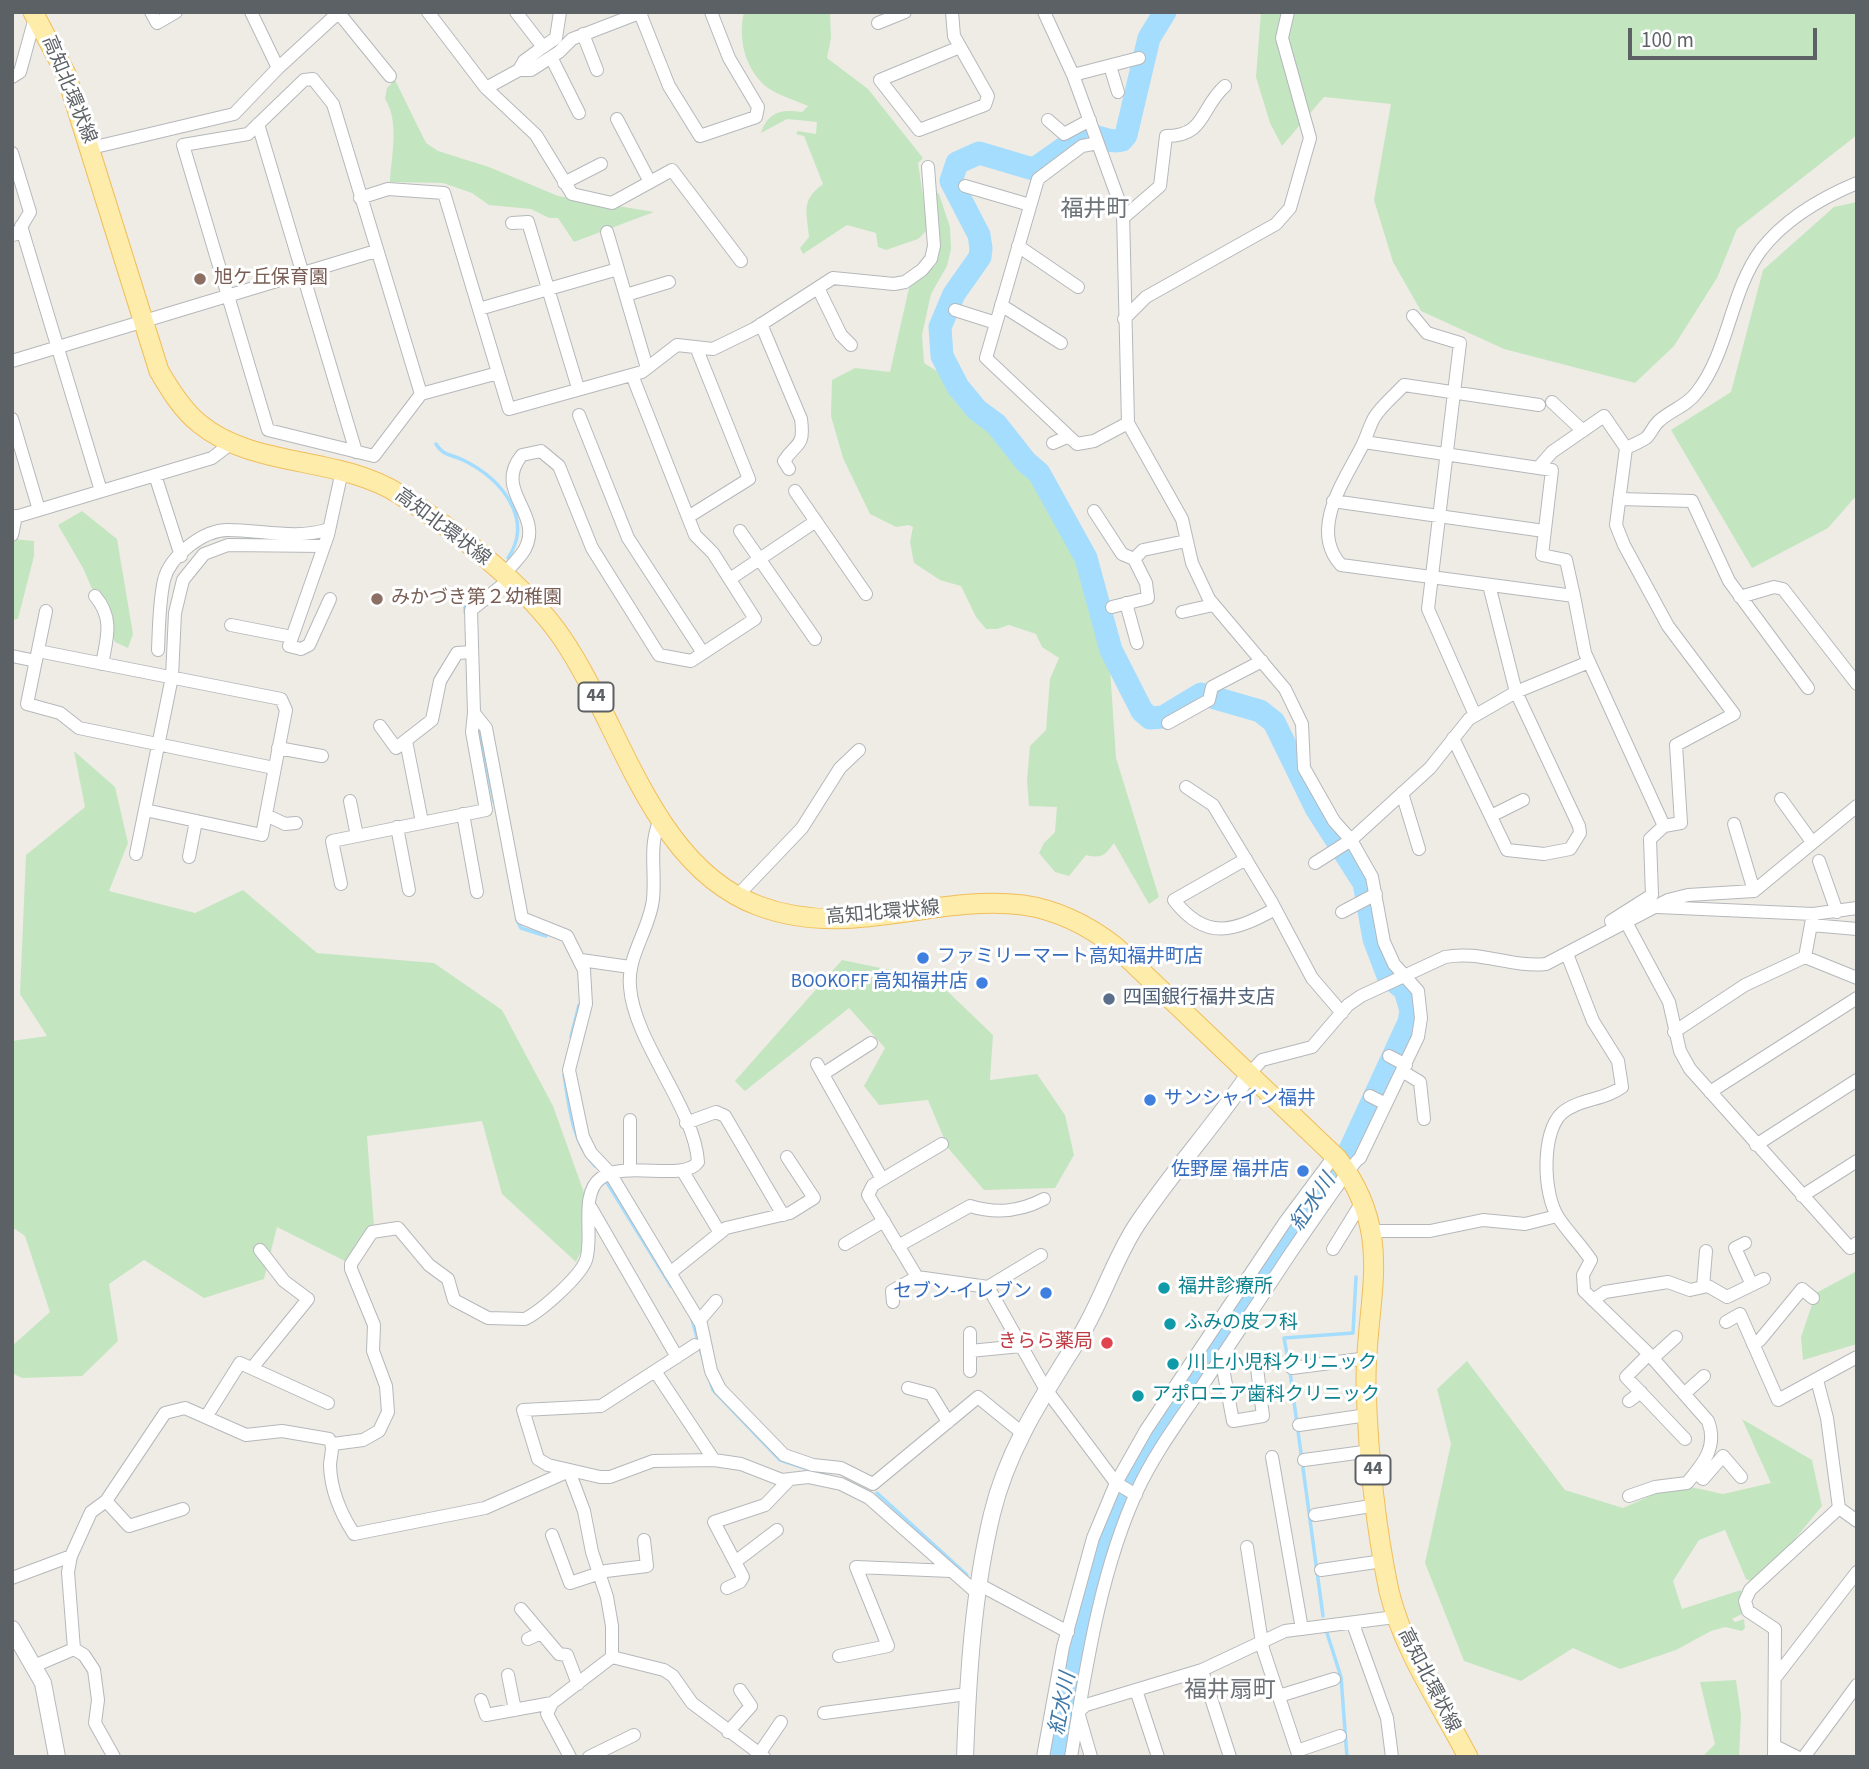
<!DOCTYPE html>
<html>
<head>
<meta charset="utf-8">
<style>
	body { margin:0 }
	#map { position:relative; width:1869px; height:1769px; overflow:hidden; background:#efece5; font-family:"Source Sans 3",sans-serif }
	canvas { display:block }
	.frame { position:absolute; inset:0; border:14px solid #5c6165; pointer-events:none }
	.scale { position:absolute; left:1628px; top:28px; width:189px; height:32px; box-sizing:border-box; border:4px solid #5c6165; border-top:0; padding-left:9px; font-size:21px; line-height:24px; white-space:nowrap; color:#5c6165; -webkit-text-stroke:5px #fff; paint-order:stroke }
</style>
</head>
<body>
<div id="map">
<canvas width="1869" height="1769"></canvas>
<div class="frame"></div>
<div class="scale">100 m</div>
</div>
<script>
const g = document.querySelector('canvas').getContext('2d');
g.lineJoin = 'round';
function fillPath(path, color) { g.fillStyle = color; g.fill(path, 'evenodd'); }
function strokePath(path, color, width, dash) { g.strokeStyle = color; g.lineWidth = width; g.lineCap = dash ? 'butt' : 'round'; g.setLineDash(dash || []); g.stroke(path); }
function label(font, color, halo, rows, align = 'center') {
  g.font = font + ' "Source Sans 3","Noto Sans JP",sans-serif'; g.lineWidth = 6; g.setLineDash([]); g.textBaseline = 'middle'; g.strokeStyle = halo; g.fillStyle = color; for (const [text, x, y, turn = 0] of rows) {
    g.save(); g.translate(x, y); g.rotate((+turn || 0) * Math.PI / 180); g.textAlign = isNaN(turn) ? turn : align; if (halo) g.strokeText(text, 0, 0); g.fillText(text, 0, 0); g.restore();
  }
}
const green = new Path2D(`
	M 744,12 L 830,12 L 831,38 L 827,58 L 868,89 L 923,158 L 918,163 L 928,229 L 918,239 L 886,250 L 878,247 L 876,233 L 847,225 L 803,254 L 800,248 L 809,237 C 807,212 800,201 823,184 L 804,136 L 796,134 L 798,131 L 816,134 L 817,122 L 787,119 L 761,133 C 768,112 781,109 802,112 L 808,106 C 795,100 773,94 763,84 C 744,65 738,37 744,12 Z
	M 1261,12 L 1857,12 L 1857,135 L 1737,229 L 1717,278 L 1674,346 L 1635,383 L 1504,349 L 1421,311 L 1393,262 L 1374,200 L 1391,104 L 1324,97 L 1282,146 L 1270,123 L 1256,77 Z
	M 395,80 L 426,143 L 438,151 L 489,167 L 558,196 L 654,212 L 574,242 L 558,218 L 549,218 L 531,209 L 489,205 L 472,193 L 443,183 L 390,182 C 391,157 400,122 385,99 L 387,88 Z
	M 932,189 L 939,194 L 950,227 L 951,249 L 947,266 L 931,294 L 922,335 L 924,363 L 945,376 L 972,419 L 998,432 L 1033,475 L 1084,559 L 1109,653 L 1116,758 L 1159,897 L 1149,904 L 1114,843 C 1105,855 1102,859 1086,855 L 1069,876 L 1055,872 L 1039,853 L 1044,843 L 1055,832 L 1057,807 L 1029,806 L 1027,780 L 1030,746 L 1046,730 L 1050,679 L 1059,658 L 1042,647 L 1036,634 L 1009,625 L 997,629 L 986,629 L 976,617 L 961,586 L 940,580 L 914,563 L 910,542 L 913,527 L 909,525 L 896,527 L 870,514 L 843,458 L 831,416 L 832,380 L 855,368 L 890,372 L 909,288 L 936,265 L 940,246 Z
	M 1857,202 L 1857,495 L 1828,528 L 1752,568 L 1671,430 L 1731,392 L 1763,270 L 1834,207 Z
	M 82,511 L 117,539 L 133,634 L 128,648 L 115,642 L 83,568 L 58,525 Z
	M 13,539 L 34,541 L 34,556 L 18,619 L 12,620 Z
	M 74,751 L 115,787 L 128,843 L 109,891 L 195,913 L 243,890 L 317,953 L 434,963 L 502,1010 L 553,1106 L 587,1201 L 586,1241 L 576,1262 L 502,1194 L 482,1121 L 367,1136 L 374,1226 L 347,1262 L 277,1227 L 264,1279 L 204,1298 L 144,1260 L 109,1284 L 118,1341 L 82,1376 L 22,1378 L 12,1373 L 12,1346 L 50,1312 L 25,1236 L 12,1227 L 12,1041 L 47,1036 L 20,994 L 26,855 L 85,807 Z
	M 842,960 L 924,977 L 943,987 L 993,1035 L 990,1080 L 1037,1074 L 1065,1115 L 1074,1155 L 1055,1188 L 984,1190 L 948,1148 L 928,1100 L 879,1105 L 864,1086 L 885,1048 L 849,1008 L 745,1091 L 735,1081 Z
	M 1857,1271 L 1857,1344 L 1803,1360 L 1801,1337 L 1816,1293 Z
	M 1467,1361 L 1565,1490 L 1623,1508 L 1677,1484 L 1723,1494 L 1771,1483 L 1742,1419 L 1812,1460 L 1822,1506 L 1758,1584 L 1746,1579 L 1725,1530 L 1699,1540 L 1673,1581 L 1682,1609 L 1741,1590 L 1745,1607 L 1742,1614 L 1732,1619 L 1735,1622 L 1744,1619 L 1745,1628 L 1742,1631 L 1725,1627 L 1711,1631 L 1676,1650 L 1620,1669 L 1573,1648 L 1521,1681 L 1464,1661 L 1425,1563 L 1451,1444 L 1437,1389 Z
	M 1736,1680 L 1741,1715 L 1739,1757 L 1702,1757 L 1715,1744 L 1700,1682 Z`);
const stream = new Path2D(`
	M 436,444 C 443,456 451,454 463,460 C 500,478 535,518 508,558
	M 465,612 L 465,607 L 474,600
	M 480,732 L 494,802
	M 517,920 L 521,928 L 546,936
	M 571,1037 L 579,1005
	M 564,1075 C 569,1107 572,1142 595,1166
	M 606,1181 L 671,1286
	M 692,1319 L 698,1341
	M 1353,1332 L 1356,1277
	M 700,1349 L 713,1390 L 780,1460 L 811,1470
	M 1289,1365 L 1284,1338 L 1353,1333
	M 1290,1372 L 1323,1616
	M 877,1493 L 967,1575
	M 1327,1633 L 1341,1677 L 1347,1757`);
const river = new Path2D(`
	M 1055,1757 L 1066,1687 L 1101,1551 L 1128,1484 L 1161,1428 L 1347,1156 L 1409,1022 L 1411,1011 L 1405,990 L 1388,976 L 1374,939 L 1364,883 L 1316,808 L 1274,722 L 1260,711 L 1201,694 L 1163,717 L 1150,718 L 1142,711 L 1111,650 L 1086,558 L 1039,473 L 1026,462 L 996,424 L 977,410 L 958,387 L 942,356 L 940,327 L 954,294 L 980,257 L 981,248 L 979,235 L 951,181 L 957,163 L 979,153 L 1033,169 C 1043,164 1079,136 1084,135 C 1097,134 1109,144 1122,140 L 1126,135 L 1149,38 L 1165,12`);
const street = new Path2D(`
	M 151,12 L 157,23 L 176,12
	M 251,12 L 278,68
	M 338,12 L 390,76
	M 428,12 L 486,88 L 519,70 L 531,70 L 559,52 L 572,39 L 642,12
	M 516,12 L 543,47 L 524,61 L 519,70
	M 952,12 L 954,36 L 988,96 L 985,105 L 919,130 L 880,80 L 960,47
	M 1044,12 L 1073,75 L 1123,212 L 1128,423 L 1182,519 L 1192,563 L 1209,599 L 1285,689 L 1302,724 L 1304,768 L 1334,821 L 1351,840 L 1372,877 L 1384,942 L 1394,964 L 1418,991 L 1421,1018 L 1418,1037 L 1360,1158 C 1353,1161 1297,1244 1288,1257 C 1258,1303 1227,1348 1197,1394 C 1176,1425 1154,1455 1138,1489 C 1100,1571 1086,1668 1071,1757
	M 640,13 L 669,86 L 700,136 L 756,117 L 758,107 L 729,58 L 711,12
	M 878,23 L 905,12
	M 583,34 L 597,70
	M 543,47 L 556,38 L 560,12
	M 551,57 L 579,113
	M 1110,66 L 1118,92
	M 1073,75 L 1139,58
	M 12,77 L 20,72 L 36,14
	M 486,88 L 536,135 L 572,194 L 612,203 L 672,170 L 741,261
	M 617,119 L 650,182
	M 1048,120 L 1064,134 L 1090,120
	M 258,124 L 356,452
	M 1098,143 L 1082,146 L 1038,179 L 986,358 L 1077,444 L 1094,441 L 1128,423
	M 91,148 L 234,114 L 278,68 L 339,12
	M 12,153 L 30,212 L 17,234 L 12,235
	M 564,183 L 601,164
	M 965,186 L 1030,205
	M 360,198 L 388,189 L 444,193 L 509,409 L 642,372 L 677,345 L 713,349 L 754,329 L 833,278 L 894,284 L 905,282 L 922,270 L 931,259 L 934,246 L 928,167
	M 1123,218 L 1160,186 L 1166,136 C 1206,136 1200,108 1225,86
	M 512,223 L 528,222 L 578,388
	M 21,226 L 101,491
	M 607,232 L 647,368
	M 1018,246 L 1078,287
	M 818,288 L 841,335 L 851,345
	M 626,295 L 669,282
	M 1001,305 L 1061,343
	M 479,309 L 618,269
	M 955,310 L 996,323
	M 1413,316 L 1427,333 L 1460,343 L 1428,609 L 1475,715
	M 1124,319 L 1146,297 L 1276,224 L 1290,208 L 1310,138 L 1282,38 L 1288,12
	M 761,324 L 801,419 C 805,448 796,442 784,461 L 789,469
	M 12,361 L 376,251
	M 421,394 L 333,104 L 313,79 L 304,80 L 248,134 L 183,145 L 268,430 L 374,456 L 421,394 L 498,373
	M 1552,402 L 1583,431
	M 1539,405 L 1404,385 C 1395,395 1381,406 1374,418 C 1369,427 1366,439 1361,448 C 1344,481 1309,530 1341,565 L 1574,596 L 1585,653 L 1664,826 L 1650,839 L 1652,895 L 1611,921 L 1614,928
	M 579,415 L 628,538 L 703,653
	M 12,419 L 39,510
	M 1364,442 L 1552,470 L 1542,555 L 1566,560 L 1574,596
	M 1053,443 L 1067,437
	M 1626,448 C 1633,445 1640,442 1646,438 C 1651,434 1653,426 1659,421 C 1671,410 1687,406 1697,392 C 1729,351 1730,292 1761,250 C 1785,219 1821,198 1857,183
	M 1538,468 L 1552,452 L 1604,416 L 1626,448 L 1616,525 L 1624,545 L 1668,626 L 1734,714 L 1676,745 L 1681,823 L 1664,826
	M 155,475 L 181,556
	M 795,491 L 866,594
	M 1619,499 L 1692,501 L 1729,581 L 1808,688
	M 1333,501 L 1544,531
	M 1094,511 L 1122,554 L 1134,559
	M 688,517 L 749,479 L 696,347
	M 12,518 L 212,458 L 233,442
	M 740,531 L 815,639
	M 12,535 L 16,516
	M 503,575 C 510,567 520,558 525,549 C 544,513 492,491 522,455 L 541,451 L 559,466 L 592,548 L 659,655 L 691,661 L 755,619 L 713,553 L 695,535 L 632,375
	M 730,579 L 816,521
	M 95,596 C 114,618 107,638 102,664
	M 1740,597 L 1774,587 L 1783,589 L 1857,684
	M 330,599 L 309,645 L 301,649 L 289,646 L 328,535 L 342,471
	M 1126,603 L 1137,643
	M 1112,607 L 1148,598 L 1146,583 L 1134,559 L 1143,550 L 1186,541
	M 46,611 L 27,704 L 60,713 L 79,728 L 274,768
	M 1182,612 L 1213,605
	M 231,625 L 292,637
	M 158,650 C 159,627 159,603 164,580 C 170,556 203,530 228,530 C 261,530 297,540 329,529
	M 38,651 L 281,699 L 286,710 L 262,835 L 145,810
	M 12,656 L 36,661
	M 474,713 L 486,728 L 522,918 L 567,936 L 584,970 L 586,1004 L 569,1070 L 583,1137 L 591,1153 L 610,1173 L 701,1324 L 711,1371 L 720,1389 L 784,1455 L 813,1465 L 841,1468 L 873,1484 L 978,1397 L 1021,1432
	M 1168,723 L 1209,700 L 1212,687 L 1262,661
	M 380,726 L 396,748 L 432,720 L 440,681 L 457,653 L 472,652
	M 1453,738 L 1507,850 L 1544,854 L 1570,849 L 1580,833 L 1579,826 L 1516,692 L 1489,585
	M 406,741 L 422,822
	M 278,748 L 322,756
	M 1186,787 L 1213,805 L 1271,901 L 1312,978 L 1342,1013
	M 1402,793 L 1419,849
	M 1781,799 L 1812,842
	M 350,801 L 357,836
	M 463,814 L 477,892
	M 266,815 L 285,824 L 296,823
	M 1491,816 L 1523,800
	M 1734,824 L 1754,891
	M 397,827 L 409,890
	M 136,854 L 172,677 L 175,613 L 183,580 L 204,554 L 228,545 L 324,546
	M 189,857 L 196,821
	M 1246,859 L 1174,900 C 1206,942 1235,931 1275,909
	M 1819,861 L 1837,912
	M 1315,863 L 1351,840 L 1430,768 L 1469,719 L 1516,692 L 1589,662
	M 341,884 L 332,841 L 486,810 L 472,732 L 474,713 L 471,610 L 509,580
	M 738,895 L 802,828 L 840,768 L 859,750
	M 1658,907 L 1813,914 L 1857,908
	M 1342,912 L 1376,894
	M 1626,922 L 1669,1002 L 1680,1051 L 1690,1069 L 1850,1248 L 1857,1243
	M 1811,925 L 1857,929
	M 1567,954 L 1593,1021 L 1618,1061 L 1622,1087 C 1605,1100 1578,1099 1562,1113 C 1541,1132 1543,1194 1558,1217 C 1567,1231 1581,1245 1591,1260 L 1583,1275 L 1584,1291 L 1649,1354 L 1708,1421 C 1718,1447 1703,1464 1687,1483 L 1655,1487 L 1629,1496
	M 1805,957 L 1857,978
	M 1805,957 L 1812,919
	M 581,960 L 630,967
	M 1674,1032 L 1745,985 L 1805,957
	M 1389,1056 L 1406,1065
	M 817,1064 L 882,1179
	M 1402,1071 L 1420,1082 L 1424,1119
	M 1250,1073 L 1262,1060 L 1312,1047 L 1348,1005 L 1361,996 L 1445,957 C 1479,950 1512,968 1546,964 L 1668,900 L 1688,895 L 1754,891 L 1857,806
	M 823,1074 L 871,1043
	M 1710,1092 L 1857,998
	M 1370,1096 L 1386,1104
	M 686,1123 L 716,1112 L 725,1116 L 783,1215
	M 942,1144 L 873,1185 L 868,1195 L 917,1277 L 988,1287 L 1045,1388 L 1116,1483 L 1136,1495
	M 1756,1145 L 1857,1080
	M 630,1169 L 630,1120
	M 682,1170 L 720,1233
	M 1802,1196 L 1857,1161
	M 591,1208 L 677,1357
	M 1373,1231 L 1430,1231 L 1483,1220 L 1525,1224 L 1557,1216
	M 1745,1243 L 1735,1248 L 1752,1285
	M 845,1244 L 884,1221
	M 898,1246 L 970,1206 C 996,1214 1019,1212 1044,1199
	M 1333,1249 L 1362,1202
	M 670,1273 L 726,1228 L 790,1213 L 814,1198 L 787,1157
	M 988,1287 L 1041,1255
	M 1703,1287 L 1706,1251
	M 1593,1300 L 1605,1292 L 1668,1282 L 1690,1290 L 1708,1286 L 1727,1297 L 1764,1279
	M 893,1302 L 892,1291 L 917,1277
	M 699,1321 L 716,1301
	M 1726,1322 L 1740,1314 L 1778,1400 L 1857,1357
	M 1753,1344 L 1760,1340 L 1802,1289 L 1813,1298
	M 695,1345 L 601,1406 L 523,1410 L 538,1459 L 548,1465 L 600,1477 L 610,1477 L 653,1461 L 714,1460 L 741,1464 L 782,1480 L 808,1477 L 841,1484 L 869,1498 L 978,1594
	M 970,1351 L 1021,1346
	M 1649,1354 L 1626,1377 L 1685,1439
	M 1221,1358 L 1233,1421 L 1263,1416 L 1256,1360
	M 1653,1358 L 1676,1337
	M 252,1368 L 308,1299 L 284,1281 L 260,1250
	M 1292,1368 L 1368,1358
	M 655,1371 L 714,1460
	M 970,1371 L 970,1333
	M 908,1388 L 931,1394 L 948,1422
	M 1684,1394 L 1704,1376
	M 1629,1401 L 1641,1392
	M 206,1417 L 240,1363 L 328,1403
	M 1299,1425 L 1367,1415
	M 333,1444 L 363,1440 L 379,1431 L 388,1412 L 386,1386 L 373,1351 L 374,1325 L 351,1269 L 351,1264 L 372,1232 L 398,1228 L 429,1265 L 448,1279 L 454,1300 L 488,1318 L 525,1319 C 541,1311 580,1277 586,1260 C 594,1236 579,1194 601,1178 C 625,1160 684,1182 698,1162 C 695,1109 634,1042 630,987 C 627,955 650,929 653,899 C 656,869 648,848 660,819
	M 1272,1457 L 1302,1629
	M 1304,1460 L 1371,1451
	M 1696,1473 L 1703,1479 L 1723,1456 L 1741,1477
	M 106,1501 L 129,1526 L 183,1509
	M 1839,1508 L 1857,1521
	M 1315,1515 L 1377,1505
	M 552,1535 L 570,1583 L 606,1571 L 647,1566 L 644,1540
	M 1247,1547 L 1263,1649 L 1299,1757
	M 735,1562 L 777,1530
	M 1321,1570 L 1383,1561
	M 12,1578 L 71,1556 L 91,1512 L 106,1501 L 165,1413 L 185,1408 L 246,1435 L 282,1431 L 329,1439 C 335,1448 330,1456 330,1466 C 331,1491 341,1514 354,1534 L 485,1508 L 569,1471 L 584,1511 L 592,1552 L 607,1597 L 612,1626 L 612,1657 L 552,1703 L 547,1714 L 570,1757
	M 980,1585 L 1068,1632
	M 727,1588 L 740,1582 L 743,1577 L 714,1522 L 765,1505 L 789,1480
	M 521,1609 L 559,1654 L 567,1655 L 578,1684
	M 1353,1624 L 1387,1718 L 1392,1757
	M 528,1639 L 541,1633
	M 74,1649 L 84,1655 L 94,1670 L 98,1700 L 95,1723 L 114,1757
	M 839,1656 L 888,1646 L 856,1567 L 951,1571
	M 612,1657 L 664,1670 L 673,1676 L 692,1703 L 764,1757
	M 34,1666 L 74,1649 L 68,1572 L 71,1556
	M 1202,1670 L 1230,1757
	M 508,1675 L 515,1710
	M 1775,1678 L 1857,1572
	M 1136,1690 L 1158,1757
	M 1279,1696 L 1334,1679
	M 481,1700 L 486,1715 L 552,1703
	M 824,1713 L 967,1694
	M 728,1732 L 751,1706 L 740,1690
	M 1775,1746 L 1797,1757
	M 1297,1751 L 1340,1736
	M 589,1757 L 634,1735
	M 757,1757 L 781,1722
	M 1043,1757 L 1063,1647 L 1093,1538 L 1116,1483 L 1146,1430 L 1285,1222 L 1335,1155
	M 1091,1757 L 1078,1712 L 1086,1705 L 1202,1670 L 1285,1631 L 1395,1617
	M 1774,1757 L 1775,1629 L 1748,1611 L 1745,1601 L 1750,1590 L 1839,1508 L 1827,1418 L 1817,1380
	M 1804,1757 L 1857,1685`);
const secondary = new Path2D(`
	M 12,1629 L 43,1683 L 57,1757
	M 965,1757 C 968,1677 973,1593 992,1514 C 1008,1447 1045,1393 1081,1335 C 1102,1300 1114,1260 1136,1226 C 1171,1173 1214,1126 1250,1073`);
const primary = new Path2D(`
	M 33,12 L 66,74 L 159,371 C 170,390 183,411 200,424 C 253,468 340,456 399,494 C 452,528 527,586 562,638 C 621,724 652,867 759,906 C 850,940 933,894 1023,905 C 1058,910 1089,926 1116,947 L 1337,1158 C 1397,1236 1365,1298 1366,1384 C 1368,1452 1375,1524 1389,1591 C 1404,1652 1439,1701 1468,1757`);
const markers = [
	[200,279,7,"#8d6e63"],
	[377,599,7,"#8d6e63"],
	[923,958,7,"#3f7fe0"],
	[982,983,7,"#3f7fe0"],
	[1109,999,7,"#5c6f8a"],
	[1150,1100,7,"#3f7fe0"],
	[1303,1171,7,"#3f7fe0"],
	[1164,1288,7,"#0f9aa8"],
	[1046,1293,7,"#3f7fe0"],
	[1170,1324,7,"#0f9aa8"],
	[1107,1343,7,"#e0444e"],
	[1173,1364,7,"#0f9aa8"],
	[1138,1396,7,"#0f9aa8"]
];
const shields = [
	[596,697,35],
	[1373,1470,35]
];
const shieldNames = [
	["44",596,697],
	["44",1373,1470]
];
const streetNames = [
	["高知北環状線",68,90,68],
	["高知北環状線",442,528,37],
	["高知北環状線",883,914,-5],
	["高知北環状線",1428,1681,63]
];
const educationNames = [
	["旭ケ丘保育園",214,279],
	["みかづき第２幼稚園",391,599]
];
const shopNames = [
	["ファミリーマート高知福井町店",937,958,"left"],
	["BOOKOFF 高知福井店",968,983],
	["サンシャイン福井",1164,1100,"left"],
	["佐野屋 福井店",1289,1171],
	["セブン-イレブン",1032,1293]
];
const serviceNames = [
	["四国銀行福井支店",1123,999]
];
const cultureNames = [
	["福井診療所",1178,1288],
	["ふみの皮フ科",1184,1324],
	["川上小児科クリニック",1187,1364],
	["アポロニア歯科クリニック",1152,1396]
];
const healthNames = [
	["きらら薬局",1093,1343]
];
const waterNames = [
	["紅水川",1314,1203,-56],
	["紅水川",1064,1704,-79]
];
const quarterNames = [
	["福井町",1095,211],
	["福井扇町",1230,1692]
];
fillPath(green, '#c3e6c1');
strokePath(stream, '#a5ddfe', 3.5);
strokePath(river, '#a5ddfe', 23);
strokePath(street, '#b5b8bb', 14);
strokePath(secondary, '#b6babe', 18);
strokePath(primary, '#f0be5c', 21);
strokePath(street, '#fff', 12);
strokePath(secondary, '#fff', 16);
strokePath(primary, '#feecaa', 19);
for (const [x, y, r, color] of markers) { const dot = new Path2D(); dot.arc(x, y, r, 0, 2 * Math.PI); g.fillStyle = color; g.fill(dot); strokePath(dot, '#fff', 2.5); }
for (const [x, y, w] of shields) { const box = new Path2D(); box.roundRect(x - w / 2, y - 14.5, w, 29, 5); g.fillStyle = '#fff'; g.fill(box); strokePath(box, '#5c6165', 2); }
label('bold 18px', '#5c6165', null, shieldNames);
label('19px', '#5c6165', '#fff', streetNames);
label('19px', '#785e54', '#fff', educationNames, 'left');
label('19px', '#366cbe', '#fff', shopNames, 'right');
label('19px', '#4e5e75', '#fff', serviceNames, 'left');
label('19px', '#0d838f', '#fff', cultureNames, 'left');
label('19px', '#be3a42', '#fff', healthNames, 'right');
label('italic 21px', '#3f78a8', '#fff', waterNames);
label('23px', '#6d7377', '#fff', quarterNames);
</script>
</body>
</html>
